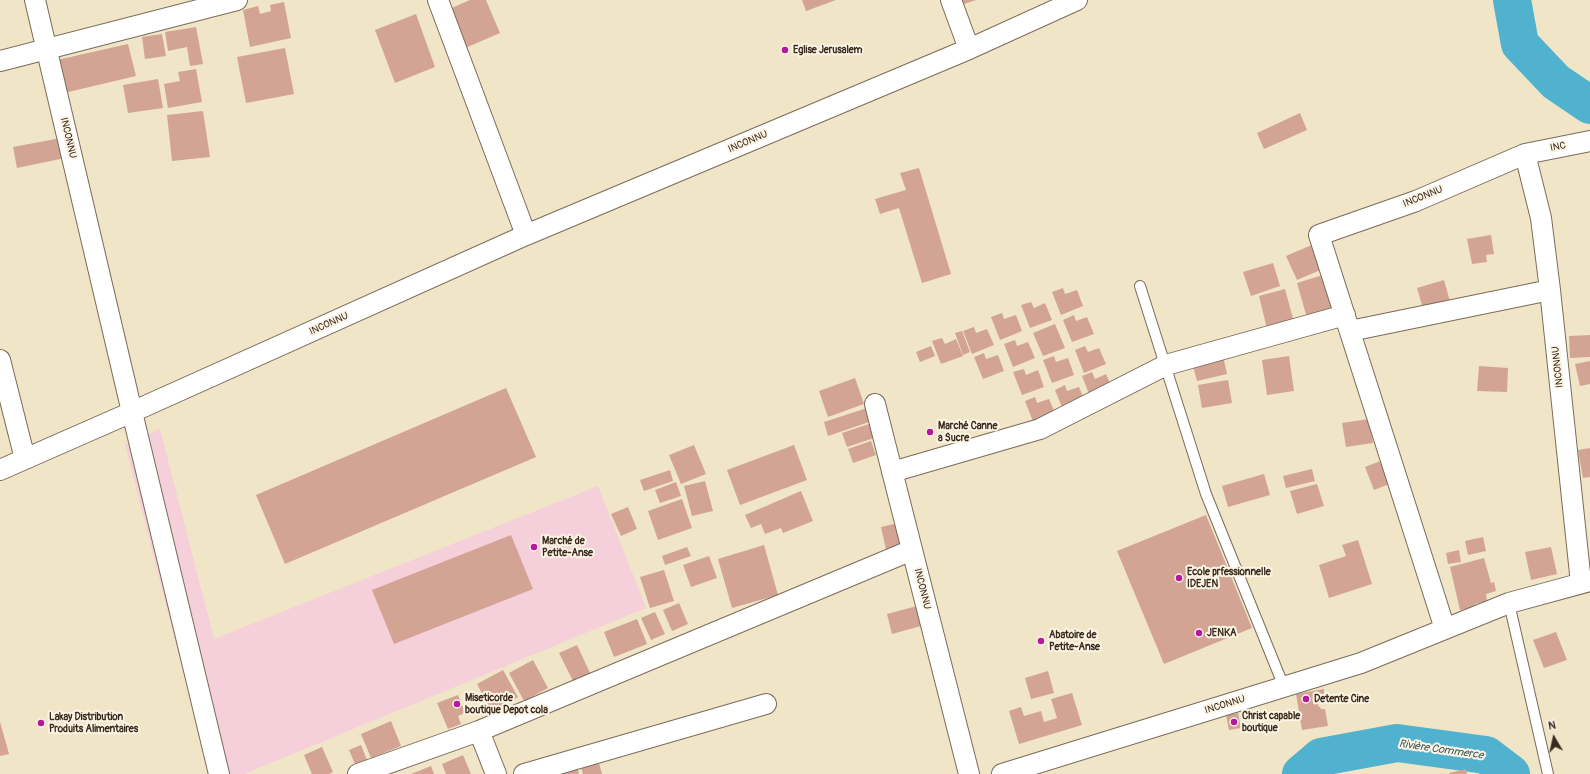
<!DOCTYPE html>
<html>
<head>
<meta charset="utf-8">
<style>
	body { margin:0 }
	#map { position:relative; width:1590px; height:774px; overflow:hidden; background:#f0e5c7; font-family:Pangolin,sans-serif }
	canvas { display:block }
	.north { position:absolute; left:1534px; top:718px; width:40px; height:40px; -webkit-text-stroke:3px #fcf5e5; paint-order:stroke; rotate:351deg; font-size:11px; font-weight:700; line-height:16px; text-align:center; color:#3b2a1e }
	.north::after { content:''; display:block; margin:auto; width:14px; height:18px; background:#3b2a1e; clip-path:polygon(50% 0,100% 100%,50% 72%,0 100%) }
</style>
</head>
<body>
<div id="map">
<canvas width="1590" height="774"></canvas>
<div class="north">N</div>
</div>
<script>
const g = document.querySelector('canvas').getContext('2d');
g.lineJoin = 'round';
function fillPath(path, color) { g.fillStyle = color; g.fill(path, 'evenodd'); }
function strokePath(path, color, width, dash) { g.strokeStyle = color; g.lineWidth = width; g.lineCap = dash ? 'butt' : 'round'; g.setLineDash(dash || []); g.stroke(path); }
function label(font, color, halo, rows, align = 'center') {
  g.font = font + ' Pangolin,sans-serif'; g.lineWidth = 4; g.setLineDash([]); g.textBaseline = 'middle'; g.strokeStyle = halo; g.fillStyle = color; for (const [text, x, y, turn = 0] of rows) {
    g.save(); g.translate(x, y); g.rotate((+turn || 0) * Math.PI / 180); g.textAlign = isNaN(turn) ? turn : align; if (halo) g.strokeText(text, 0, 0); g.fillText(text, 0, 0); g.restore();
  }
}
const built = new Path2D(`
	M 160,429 L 214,639 L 598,486 L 646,608 L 244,774 L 209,774 L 125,444 Z`);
const river = new Path2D(`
	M 1512,0 L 1520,44 L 1556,82 L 1590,105
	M 1301,774 L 1321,757 L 1397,743 L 1486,755 L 1511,774`);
const building = new Path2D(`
	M 470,0 L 486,0 L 500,33 L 463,49 L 447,10 Z
	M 802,0 L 836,0 L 806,11 Z
	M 959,0 L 976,0 L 961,5 Z
	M 284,2 L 291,38 L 250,47 L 243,10 L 258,6 L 260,14 L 271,11 L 270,5 Z
	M 416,14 L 435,67 L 395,83 L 375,30 Z
	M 196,27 L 203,64 L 190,66 L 187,47 L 168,51 L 165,32 Z
	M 162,34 L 166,56 L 145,59 L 142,37 Z
	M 128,44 L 136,76 L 64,93 L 57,60 Z
	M 285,48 L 294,94 L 246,103 L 237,57 Z
	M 196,69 L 202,102 L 168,108 L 164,84 L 180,81 L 178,72 Z
	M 158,79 L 163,108 L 128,113 L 123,85 Z
	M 203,111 L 210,157 L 172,161 L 167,115 Z
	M 1300,113 L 1307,130 L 1264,149 L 1257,133 Z
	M 61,138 L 65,158 L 17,168 L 13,147 Z
	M 919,168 L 951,274 L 922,283 L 899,208 L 880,214 L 875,199 L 906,190 L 900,173 Z
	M 1491,235 L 1494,254 L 1486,255 L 1487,262 L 1472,264 L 1467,239 Z
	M 1314,244 L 1325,268 L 1297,280 L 1286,256 Z
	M 1273,263 L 1280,286 L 1251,296 L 1243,272 Z
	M 1326,274 L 1338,309 L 1307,318 L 1297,283 Z
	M 1444,280 L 1451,305 L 1424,312 L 1417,288 Z
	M 1063,288 L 1065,294 L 1077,290 L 1083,306 L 1061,315 L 1052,292 Z
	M 1285,289 L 1294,322 L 1267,329 L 1259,296 Z
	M 1031,302 L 1034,308 L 1045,303 L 1052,320 L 1030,328 L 1021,305 Z
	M 1002,313 L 1004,319 L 1016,315 L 1022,331 L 1000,340 L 991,317 Z
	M 1074,315 L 1076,321 L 1087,317 L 1094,334 L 1072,342 L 1063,320 Z
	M 1055,324 L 1065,348 L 1043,356 L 1033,333 Z
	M 974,327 L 976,333 L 987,329 L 994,345 L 972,354 L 963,331 Z
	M 962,331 L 970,352 L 963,355 L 955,333 Z
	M 1590,335 L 1590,357 L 1570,358 L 1569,336 Z
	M 942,338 L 945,344 L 956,339 L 963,356 L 941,364 L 932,341 Z
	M 1015,340 L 1017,346 L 1028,342 L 1035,358 L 1013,367 L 1004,344 Z
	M 931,346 L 935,356 L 920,362 L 916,352 Z
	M 1085,346 L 1088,352 L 1099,348 L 1106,364 L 1084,373 L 1075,350 Z
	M 1222,351 L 1227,374 L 1197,381 L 1191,358 Z
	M 984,353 L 986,359 L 998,355 L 1004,371 L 983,379 L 974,357 Z
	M 1054,356 L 1056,362 L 1068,358 L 1074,375 L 1052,383 L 1043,360 Z
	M 1289,356 L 1294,391 L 1267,395 L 1262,360 Z
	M 1590,361 L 1590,384 L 1580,386 L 1575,364 Z
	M 1479,366 L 1508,368 L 1507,392 L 1477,391 Z
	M 1024,369 L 1026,375 L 1038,370 L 1044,387 L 1022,395 L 1013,372 Z
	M 1092,372 L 1095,379 L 1106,374 L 1113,391 L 1091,399 L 1082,376 Z
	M 855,378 L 864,404 L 828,417 L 819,391 Z
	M 1228,380 L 1232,403 L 1202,408 L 1198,385 Z
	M 1065,385 L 1067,391 L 1079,387 L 1086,404 L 1064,412 L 1055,390 Z
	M 506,388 L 536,457 L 285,564 L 256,495 Z
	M 1035,397 L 1037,403 L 1049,399 L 1056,415 L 1034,424 L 1025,401 Z
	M 867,408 L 872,421 L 828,436 L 824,422 Z
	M 1369,419 L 1373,443 L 1346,447 L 1342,423 Z
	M 869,424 L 874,438 L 847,447 L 842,433 Z
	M 871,441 L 876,455 L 853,463 L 848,449 Z
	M 694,445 L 706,474 L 681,484 L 669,455 Z
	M 794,445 L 807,480 L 740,505 L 727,470 Z
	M 1590,448 L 1590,477 L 1583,478 L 1578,450 Z
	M 1383,460 L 1392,483 L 1374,490 L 1365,467 Z
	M 1312,469 L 1315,481 L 1286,488 L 1283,476 Z
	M 670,470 L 673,481 L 644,491 L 640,480 Z
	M 1264,474 L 1270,495 L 1228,507 L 1222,486 Z
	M 705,481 L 713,511 L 692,516 L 684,486 Z
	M 676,482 L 681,496 L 660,503 L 655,490 Z
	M 1317,484 L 1324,506 L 1297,514 L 1290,491 Z
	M 801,491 L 813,521 L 783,533 L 781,528 L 765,534 L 761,524 L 751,528 L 745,515 Z
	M 682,499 L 692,528 L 658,540 L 648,511 Z
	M 628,507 L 637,529 L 621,536 L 611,514 Z
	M 1206,515 L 1252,628 L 1164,664 L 1117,551 Z
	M 898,523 L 905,550 L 887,554 L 881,527 Z
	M 511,535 L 533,589 L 394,644 L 372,590 Z
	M 1483,537 L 1486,551 L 1468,555 L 1465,541 Z
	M 1358,540 L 1372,584 L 1329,598 L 1319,565 L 1346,556 L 1342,545 Z
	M 764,545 L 778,595 L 732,608 L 718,559 Z
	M 687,547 L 691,556 L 665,565 L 662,556 Z
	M 1551,547 L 1557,574 L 1531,580 L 1525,552 Z
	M 1459,550 L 1461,562 L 1448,564 L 1446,553 Z
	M 709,556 L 717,578 L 691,587 L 683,565 Z
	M 1484,558 L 1491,583 L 1494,582 L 1496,591 L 1486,594 L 1487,601 L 1475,604 L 1476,607 L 1460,610 L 1450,567 Z
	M 664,570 L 674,601 L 650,608 L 640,577 Z
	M 679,603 L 688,624 L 672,631 L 663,610 Z
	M 917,606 L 921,626 L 892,634 L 887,614 Z
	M 655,612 L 665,634 L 651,640 L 641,618 Z
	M 637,619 L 647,644 L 614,657 L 604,632 Z
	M 1556,632 L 1567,660 L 1544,668 L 1533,640 Z
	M 577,645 L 590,673 L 573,681 L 559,653 Z
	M 533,660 L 548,688 L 524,701 L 509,673 Z
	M 503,670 L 518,697 L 492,712 L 477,684 Z
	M 1048,671 L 1054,693 L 1031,699 L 1025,678 Z
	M 1324,689 L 1324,694 L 1321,694 L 1321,701 L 1318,701 L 1318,706 L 1320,707 L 1321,709 L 1325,709 L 1328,726 L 1302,730 L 1296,694 Z
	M 1072,693 L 1082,725 L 1019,744 L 1009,711 L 1021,707 L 1024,716 L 1041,711 L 1044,722 L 1057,718 L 1051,699 Z
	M 458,695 L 465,713 L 458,716 L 461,724 L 448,729 L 437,703 Z
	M 1238,713 L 1241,728 L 1229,730 L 1226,715 Z
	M 391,721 L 401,746 L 371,758 L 361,734 Z
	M 0,722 L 9,754 L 0,756 Z
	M 361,745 L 367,760 L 355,764 L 349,750 Z
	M 322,747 L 333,772 L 329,774 L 312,774 L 304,755 Z
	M 463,755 L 471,774 L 446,774 L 442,764 Z
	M 599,763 L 602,774 L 583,774 L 581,767 Z
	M 431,766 L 434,774 L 411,774 Z
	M 577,766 L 579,774 L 552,774 Z
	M 1466,769 L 1467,774 L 1450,774 L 1449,773 Z`);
const service = new Path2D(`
	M 1140,286 L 1206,494 L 1284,687
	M 1509,603 L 1548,774`);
const minor = new Path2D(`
	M 35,0 L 132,412 L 219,774
	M 438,0 L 526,235
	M 951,0 L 969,49
	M 0,61 L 237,0
	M 1525,154 L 1541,218 L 1550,290 L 1581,583
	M 1350,331 L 1550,290
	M 0,360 L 25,459
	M 875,404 L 969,774
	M 0,470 L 132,412 L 526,235 L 969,49 L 1077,0
	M 892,472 L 1040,429 L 1166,365 L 1345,315
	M 1445,629 L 1319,235 L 1416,201 L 1525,154 L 1590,141
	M 479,731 L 496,774
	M 358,774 L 479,731 L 912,550
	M 524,774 L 766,704
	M 1002,774 L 1361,663 L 1509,603 L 1590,581`);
const markers = [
	[785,50,4,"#b5179e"],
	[930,432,4,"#b5179e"],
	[534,547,4,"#b5179e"],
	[1179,578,4,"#b5179e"],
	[1199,633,4,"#b5179e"],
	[1041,641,4,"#b5179e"],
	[1306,699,4,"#b5179e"],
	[457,704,4,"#b5179e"],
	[1234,722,4,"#b5179e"],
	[41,723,4,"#b5179e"]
];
const poiNames = [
	["Eglise Jerusalem",793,50],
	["Marché Canne",938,426],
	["a Sucre",938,438],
	["Marché de",542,541],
	["Petite-Anse",542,553],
	["Ecole prfessionnelle",1187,572],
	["IDEJEN",1187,584],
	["JENKA",1207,633],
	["Abatoire de",1049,635],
	["Petite-Anse",1049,647],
	["Miseticorde",465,698],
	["boutique Depot cola",465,710],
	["Detente Cine",1314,699],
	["Christ capable",1242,716],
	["boutique",1242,728],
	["Lakay Distribution",49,717],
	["Produits Alimentaires",49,729]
];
const streetNames = [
	["INCONNU",68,138,77],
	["INCONNU",748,142,-23],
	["INC",1558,147,-11],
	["INCONNU",1423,197,-22],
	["INCONNU",329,324,-24],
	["INCONNU",1558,367,-96],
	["INCONNU",922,589,76],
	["INCONNU",1225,705,-17]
];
const waterNames = [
	["Rivière Commerce",1441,750,8]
];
fillPath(built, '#f5cfd9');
strokePath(river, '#50b2cf', 38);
fillPath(building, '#d3a493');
strokePath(service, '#7a6b59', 12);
strokePath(minor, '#7a6b59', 22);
strokePath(service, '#fff', 10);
strokePath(minor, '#fff', 20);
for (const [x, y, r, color] of markers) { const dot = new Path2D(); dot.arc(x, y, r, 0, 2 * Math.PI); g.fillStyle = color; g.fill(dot); strokePath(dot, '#fcf5e5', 1.5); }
label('bold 10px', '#3b2a1e', '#fcf5e5', poiNames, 'left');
label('10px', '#3b2a1e', '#fcf5e5', streetNames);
label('italic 11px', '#425a5c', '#fcf5e5', waterNames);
</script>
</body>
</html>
